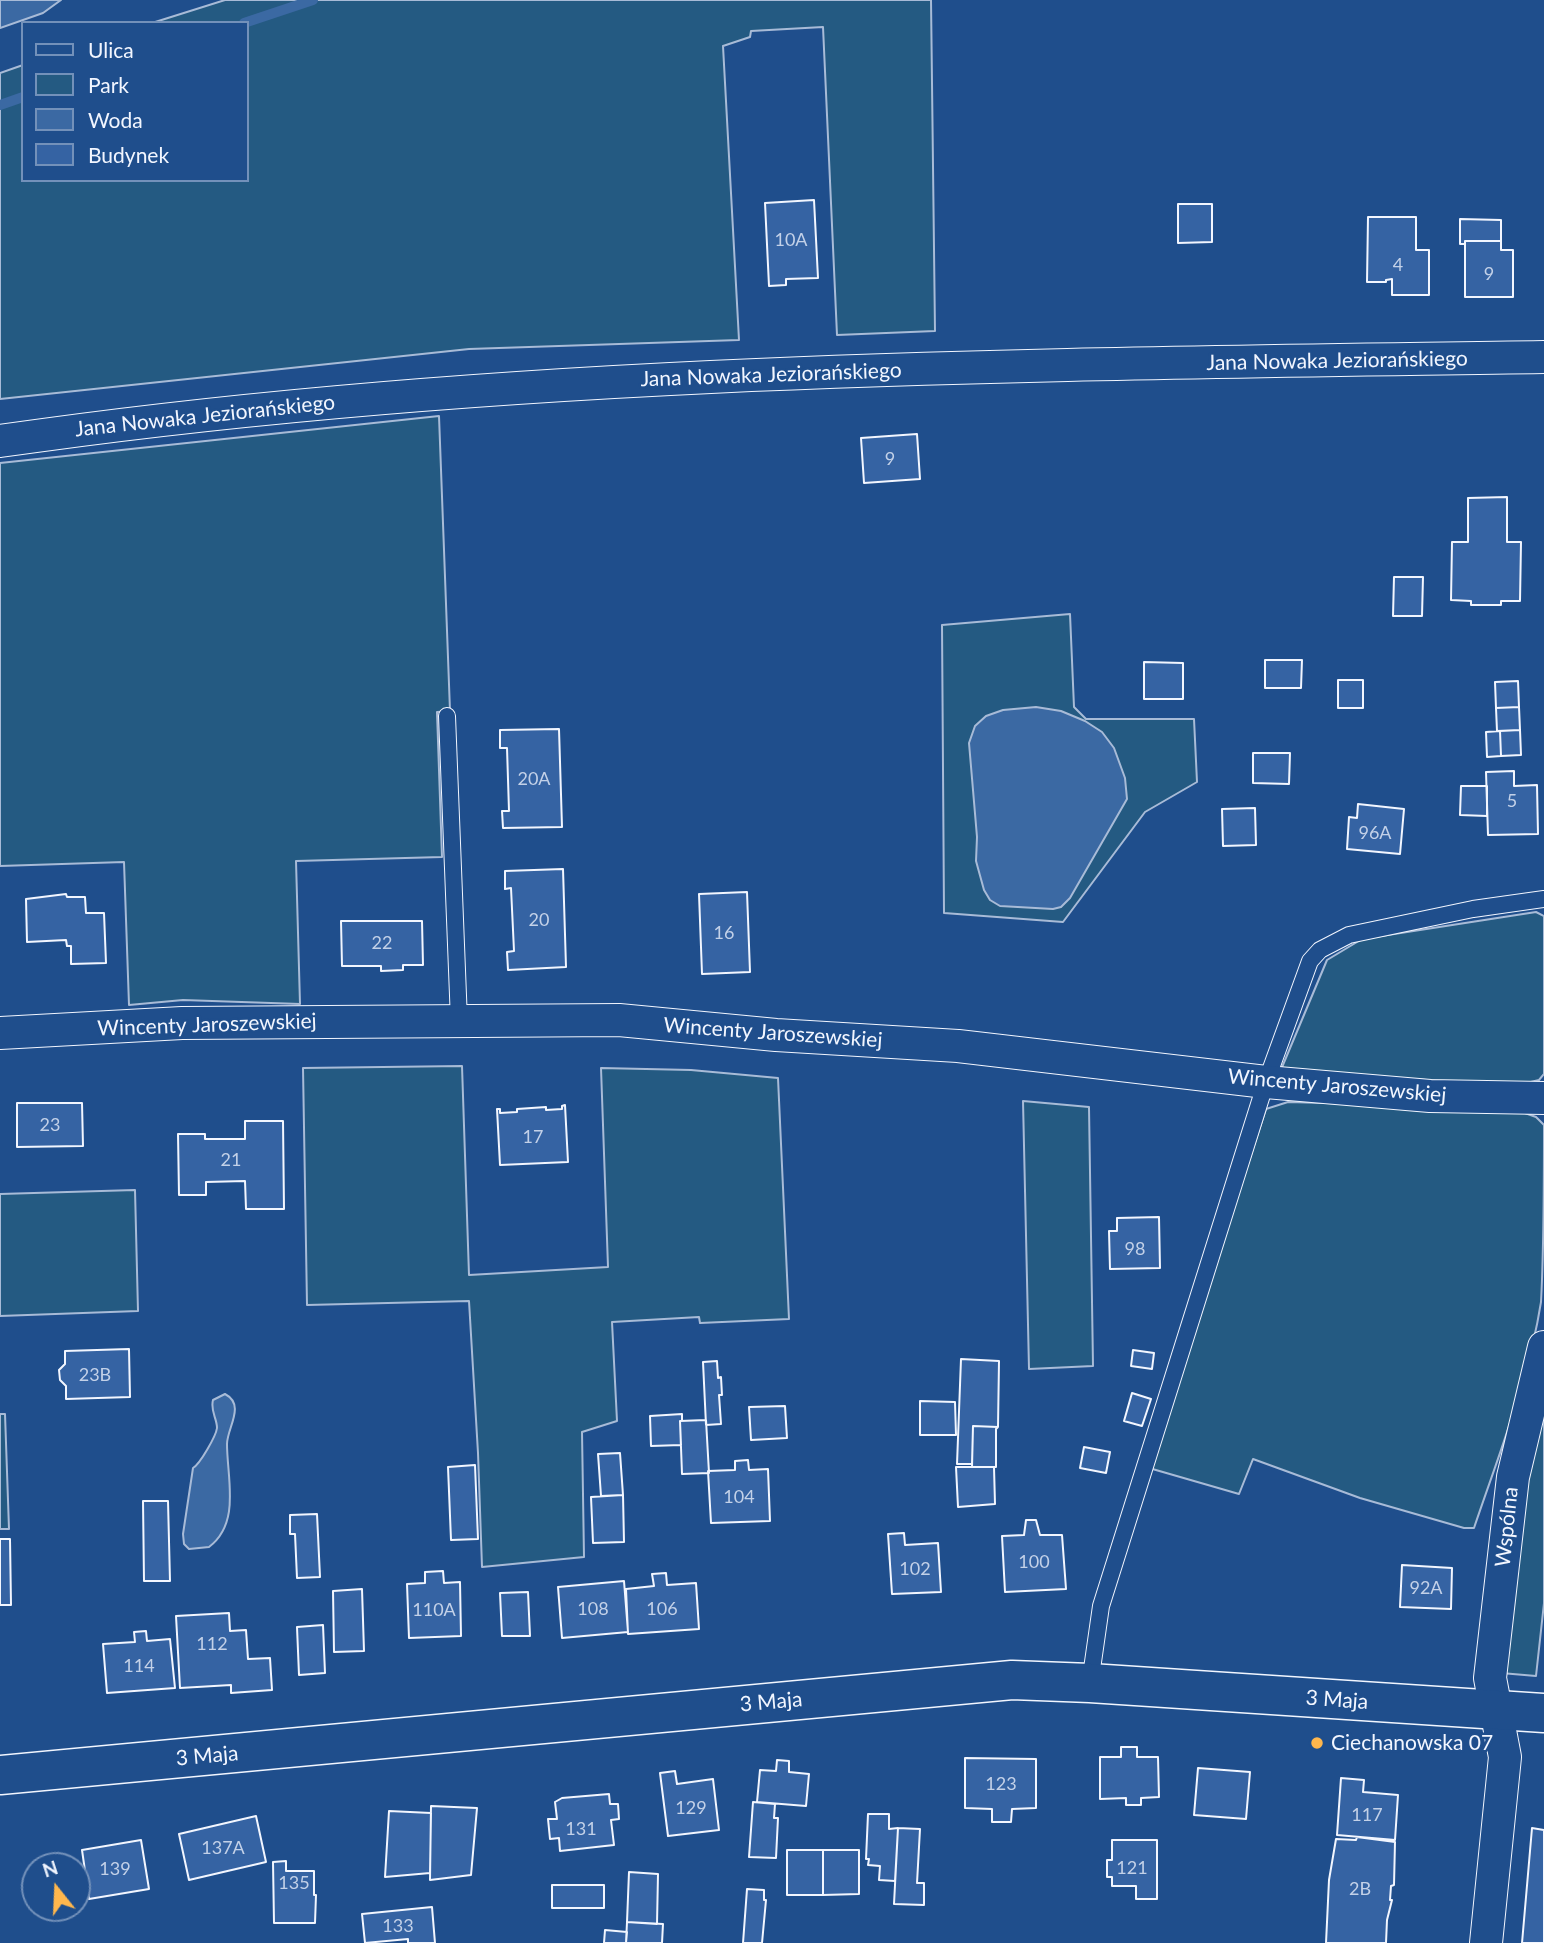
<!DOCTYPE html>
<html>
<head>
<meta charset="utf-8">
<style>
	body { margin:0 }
	#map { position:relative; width:1544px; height:1943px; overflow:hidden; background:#1f4e8c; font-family:Lato,sans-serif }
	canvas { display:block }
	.legend { position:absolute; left:21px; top:21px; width:228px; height:161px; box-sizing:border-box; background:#1f4e8c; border:2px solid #7391ba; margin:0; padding:9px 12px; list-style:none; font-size:21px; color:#f2f6ff }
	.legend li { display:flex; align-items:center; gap:14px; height:35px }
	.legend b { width:35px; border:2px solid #7391ba }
	.north { position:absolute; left:21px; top:1852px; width:70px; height:70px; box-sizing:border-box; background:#1f4e8c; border:2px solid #7391ba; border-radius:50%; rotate:342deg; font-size:19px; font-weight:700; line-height:28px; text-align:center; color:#f2f6ff }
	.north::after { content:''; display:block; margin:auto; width:24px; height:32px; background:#ffb74d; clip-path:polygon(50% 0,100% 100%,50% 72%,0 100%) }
</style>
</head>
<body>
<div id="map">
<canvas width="1544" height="1943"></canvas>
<ul class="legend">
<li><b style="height:9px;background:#1f4e8c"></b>Ulica</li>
<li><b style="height:19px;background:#245a82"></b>Park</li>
<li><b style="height:19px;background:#3b69a3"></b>Woda</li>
<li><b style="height:19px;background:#3563a3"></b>Budynek</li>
</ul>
<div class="north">N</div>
</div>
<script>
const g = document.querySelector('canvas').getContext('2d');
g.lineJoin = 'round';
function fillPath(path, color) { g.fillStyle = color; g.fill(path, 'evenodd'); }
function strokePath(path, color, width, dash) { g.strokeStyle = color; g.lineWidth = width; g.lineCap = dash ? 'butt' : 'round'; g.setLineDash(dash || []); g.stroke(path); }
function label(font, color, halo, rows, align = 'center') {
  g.font = font + ' Lato,sans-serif'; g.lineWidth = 5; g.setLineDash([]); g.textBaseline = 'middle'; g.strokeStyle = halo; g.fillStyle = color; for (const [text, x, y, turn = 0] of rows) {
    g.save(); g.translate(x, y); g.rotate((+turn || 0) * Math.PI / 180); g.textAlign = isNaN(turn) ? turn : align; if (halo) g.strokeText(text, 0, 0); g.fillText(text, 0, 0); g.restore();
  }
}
const green = new Path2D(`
	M 225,0 L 931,0 L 935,331 L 837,335 L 823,27 L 751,31 L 750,37 L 723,46 L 739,340 L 469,349 L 0,399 L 0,73 L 23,65 L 23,180 L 247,180 L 247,23 L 152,23 Z
	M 439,416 L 450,711 L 437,712 L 442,857 L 296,861 L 300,1004 L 183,1000 L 129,1005 L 124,862 L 0,866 L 0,463 Z
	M 1070,614 L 1074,707 L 1086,719 L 1194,719 L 1197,782 L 1145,812 L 1063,922 L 944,913 L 942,625 Z
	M 1536,912 L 1544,916 L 1544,1074 L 1539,1080 L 1518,1085 L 1280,1072 L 1327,960 L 1362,939 Z
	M 462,1066 L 469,1275 L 608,1267 L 601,1068 L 691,1070 L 778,1078 L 789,1319 L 700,1323 L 699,1317 L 612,1322 L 617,1421 L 582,1432 L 584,1557 L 482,1567 L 478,1453 L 469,1301 L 307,1305 L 303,1068 Z
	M 1023,1101 L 1089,1107 L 1093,1366 L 1029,1369 Z
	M 1288,1102 L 1511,1108 L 1536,1117 L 1544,1125 C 1544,1181 1544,1247 1541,1302 C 1529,1379 1499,1454 1474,1528 L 1464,1528 L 1360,1498 L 1253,1459 L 1239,1494 L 1149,1468 L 1266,1109 Z
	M 135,1190 L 138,1311 L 0,1316 L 0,1194 Z
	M 1544,1397 L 1544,1603 L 1536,1676 L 1501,1673 L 1526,1472 Z
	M 0,1414 L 5,1414 L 9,1529 L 0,1529 Z`);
const water = new Path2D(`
	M 0,0 L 61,0 L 43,13 L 0,28 Z
	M 1036,707 L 1061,711 L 1085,721 L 1102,732 L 1114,748 L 1125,778 L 1127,799 L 1070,898 L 1061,907 L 1053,909 L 1000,906 L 990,900 L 984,890 L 976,861 L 977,837 L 969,743 L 975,726 L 986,716 L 1003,710 Z
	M 225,1394 C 246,1405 227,1428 227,1444 C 227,1478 241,1523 209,1547 L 189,1549 L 184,1544 L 183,1534 L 193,1468 C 200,1464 216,1436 217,1428 C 217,1418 210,1411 213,1400 Z`);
const stream = new Path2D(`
	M 244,23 L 313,0
	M 0,105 L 23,97`);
const building = new Path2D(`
	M 814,200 L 818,278 L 786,279 L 786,285 L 769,286 L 765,203 Z
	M 1178,204 L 1212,204 L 1212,242 L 1178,243 Z
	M 1368,217 L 1416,217 L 1416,250 L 1429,250 L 1429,295 L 1392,295 L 1392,279 L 1386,280 L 1386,282 L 1367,282 Z
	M 1460,219 L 1501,220 L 1501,241 L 1465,241 L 1465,244 L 1460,244 Z
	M 1465,241 L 1501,241 L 1501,250 L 1513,250 L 1513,297 L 1465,297 Z
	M 917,434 L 920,479 L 864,483 L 861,438 Z
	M 1507,497 L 1507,542 L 1521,542 L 1520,601 L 1501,601 L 1501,605 L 1471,605 L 1471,601 L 1451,600 L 1452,542 L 1468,542 L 1468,498 Z
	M 1394,577 L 1423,577 L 1422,616 L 1393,616 Z
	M 1265,660 L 1302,660 L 1301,688 L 1265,688 Z
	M 1144,662 L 1183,663 L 1183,699 L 1144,699 Z
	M 1338,680 L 1363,680 L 1363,708 L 1338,708 Z
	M 1518,681 L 1519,707 L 1496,708 L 1495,682 Z
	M 1519,707 L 1520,730 L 1497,731 L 1496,708 Z
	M 559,729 L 562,827 L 503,828 L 502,811 L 509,811 L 507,748 L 500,748 L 500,730 Z
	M 1520,730 L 1521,755 L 1501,756 L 1500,731 Z
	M 1500,731 L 1501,756 L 1487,757 L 1486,732 Z
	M 1253,753 L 1290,753 L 1289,784 L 1253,783 Z
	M 1514,771 L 1514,786 L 1537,785 L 1538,834 L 1488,835 L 1486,772 Z
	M 1461,786 L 1487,786 L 1487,816 L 1460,815 Z
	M 1358,804 L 1404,809 L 1400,854 L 1347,849 L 1349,817 L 1357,818 Z
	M 1255,808 L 1256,845 L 1223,846 L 1222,809 Z
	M 563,869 L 566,967 L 508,970 L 507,952 L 514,951 L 511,888 L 505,889 L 505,871 Z
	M 747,892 L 750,972 L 702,974 L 699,894 Z
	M 66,894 L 67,897 L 85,897 L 86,913 L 104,913 L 106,963 L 71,964 L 71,946 L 67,946 L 66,940 L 27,942 L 26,899 Z
	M 341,921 L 422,921 L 423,965 L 403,965 L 403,970 L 381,971 L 381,966 L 342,966 Z
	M 17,1103 L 82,1103 L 83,1146 L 17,1147 Z
	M 565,1105 L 568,1162 L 500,1165 L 497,1109 L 500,1109 L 500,1113 L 517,1112 L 517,1109 L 546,1107 L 546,1110 L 562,1109 L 562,1106 Z
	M 245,1121 L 283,1121 L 284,1209 L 246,1209 L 245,1181 L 206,1182 L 206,1195 L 179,1195 L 178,1134 L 205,1134 L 205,1139 L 245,1139 Z
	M 1159,1217 L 1160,1268 L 1110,1269 L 1109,1231 L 1117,1231 L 1117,1218 Z
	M 129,1349 L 130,1397 L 66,1399 L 66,1386 L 60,1380 L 59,1370 L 65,1364 L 65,1351 Z
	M 1133,1350 L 1154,1353 L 1152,1369 L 1131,1366 Z
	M 961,1359 L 999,1361 L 998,1427 L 973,1426 L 972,1464 L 957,1464 Z
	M 717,1361 L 718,1378 L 721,1377 L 722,1395 L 719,1395 L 721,1424 L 706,1425 L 703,1362 Z
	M 1132,1393 L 1151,1399 L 1142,1426 L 1124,1421 Z
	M 920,1401 L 955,1402 L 956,1435 L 920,1435 Z
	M 785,1406 L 787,1438 L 751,1440 L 749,1407 Z
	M 682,1414 L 682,1421 L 680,1421 L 681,1445 L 651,1446 L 650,1416 Z
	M 706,1420 L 709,1473 L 682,1474 L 680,1421 Z
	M 973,1426 L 998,1427 L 996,1429 L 996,1467 L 972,1467 Z
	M 1084,1447 L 1110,1452 L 1106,1473 L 1080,1468 Z
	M 620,1453 L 623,1495 L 601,1496 L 598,1454 Z
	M 748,1460 L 749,1470 L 768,1469 L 770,1521 L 711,1523 L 708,1471 L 735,1470 L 735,1461 Z
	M 475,1465 L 478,1539 L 451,1540 L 448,1467 Z
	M 956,1467 L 994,1467 L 995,1504 L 958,1507 Z
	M 623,1495 L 624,1542 L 593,1543 L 591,1497 Z
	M 143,1501 L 168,1501 L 170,1581 L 144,1581 Z
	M 317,1514 L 320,1577 L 297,1578 L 295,1534 L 290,1534 L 290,1515 Z
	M 1026,1520 L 1036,1520 L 1040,1535 L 1062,1535 L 1066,1589 L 1005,1592 L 1002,1536 L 1024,1535 Z
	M 904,1533 L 905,1545 L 938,1543 L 941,1592 L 892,1594 L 888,1534 Z
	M 0,1539 L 10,1539 L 11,1605 L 0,1605 Z
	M 1402,1565 L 1452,1568 L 1451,1609 L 1400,1607 Z
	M 443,1571 L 444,1583 L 460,1582 L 461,1636 L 409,1638 L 407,1584 L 425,1583 L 425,1572 Z
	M 666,1573 L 667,1585 L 696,1583 L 699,1629 L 628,1634 L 626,1589 L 654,1586 L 652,1574 Z
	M 624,1581 L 628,1632 L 562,1638 L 558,1587 Z
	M 362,1589 L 364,1651 L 334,1652 L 333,1591 Z
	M 528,1592 L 530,1636 L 502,1636 L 500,1593 Z
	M 229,1613 L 230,1631 L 246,1630 L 248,1659 L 270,1658 L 272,1690 L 231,1693 L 231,1685 L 180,1688 L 176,1616 Z
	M 323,1625 L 325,1673 L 299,1675 L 297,1627 Z
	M 146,1631 L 147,1641 L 170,1639 L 175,1688 L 107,1693 L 103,1644 L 135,1642 L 134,1632 Z
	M 1121,1747 L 1137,1747 L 1137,1757 L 1158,1757 L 1159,1797 L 1141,1798 L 1141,1805 L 1126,1805 L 1126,1798 L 1100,1799 L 1100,1757 L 1121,1757 Z
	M 965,1758 L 1036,1759 L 1036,1808 L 1012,1809 L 1011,1822 L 992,1822 L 992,1809 L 965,1808 Z
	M 777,1760 L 789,1761 L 789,1772 L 809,1774 L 806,1806 L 757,1802 L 760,1770 L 776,1771 Z
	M 1198,1768 L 1250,1772 L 1246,1819 L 1194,1815 Z
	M 675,1771 L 677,1784 L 713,1779 L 719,1830 L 668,1836 L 660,1773 Z
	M 1341,1778 L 1364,1780 L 1363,1792 L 1398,1795 L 1395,1840 L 1337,1835 Z
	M 609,1794 L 610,1804 L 618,1804 L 619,1819 L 611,1820 L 614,1845 L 560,1851 L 559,1838 L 550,1839 L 548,1819 L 557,1819 L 555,1802 L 562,1798 Z
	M 753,1802 L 775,1804 L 774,1818 L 778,1818 L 776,1858 L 749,1857 Z
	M 431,1806 L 477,1808 L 471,1875 L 430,1880 Z
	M 389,1811 L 431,1813 L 430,1873 L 385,1877 Z
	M 868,1814 L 889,1814 L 889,1829 L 898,1828 L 895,1881 L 879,1880 L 880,1866 L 868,1865 L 869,1859 L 866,1859 Z
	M 256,1816 L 266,1862 L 189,1880 L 179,1834 Z
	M 898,1828 L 920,1829 L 917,1883 L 924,1883 L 924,1905 L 894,1904 Z
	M 1532,1828 L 1544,1830 L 1544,1943 L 1522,1943 Z
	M 1357,1837 L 1395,1842 L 1394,1885 L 1391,1886 L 1390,1900 L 1392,1900 L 1387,1920 L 1386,1943 L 1326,1943 L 1329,1880 L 1336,1839 L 1356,1840 Z
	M 141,1840 L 149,1889 L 89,1899 L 82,1850 Z
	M 1112,1840 L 1157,1840 L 1157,1899 L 1136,1899 L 1136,1886 L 1112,1886 L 1112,1877 L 1107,1877 L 1107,1860 L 1112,1860 Z
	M 787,1850 L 823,1850 L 823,1895 L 787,1895 Z
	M 823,1850 L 859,1850 L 859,1894 L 823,1895 Z
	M 286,1861 L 286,1871 L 314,1871 L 314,1895 L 316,1895 L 315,1923 L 274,1923 L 273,1862 Z
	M 629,1872 L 658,1874 L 657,1924 L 627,1922 Z
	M 552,1885 L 604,1885 L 604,1908 L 552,1908 Z
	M 747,1889 L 764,1890 L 764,1900 L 766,1900 L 762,1943 L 743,1943 Z
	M 432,1907 L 435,1943 L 408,1943 L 408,1939 L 365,1943 L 362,1914 Z
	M 627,1922 L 663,1924 L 662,1943 L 626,1943 Z
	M 605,1930 L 627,1932 L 626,1943 L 604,1943 Z`);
const lane = new Path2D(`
	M 447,716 L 459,1021
	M 1090,1683 L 1101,1606 L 1266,1082 L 1310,961 L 1320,950 L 1349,935 L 1473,909 L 1544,899`);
const street = new Path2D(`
	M 0,441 C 511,367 1029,365 1544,357
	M 0,1033 L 182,1023 L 619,1020 L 776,1035 L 958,1046 L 1266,1082 L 1430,1096 L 1544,1098
	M 1486,1943 L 1505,1757 L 1490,1678 L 1513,1477 L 1544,1347`);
const secondary = new Path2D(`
	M 0,1775 L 1012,1680 L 1090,1683 L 1544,1713`);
const markers = [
	[1317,1743,7,"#ffb74d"]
];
const numberNames = [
	["10A",791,240],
	["4",1398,265],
	["9",1489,274],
	["9",890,459],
	["20A",534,779],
	["5",1512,801],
	["96A",1375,833],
	["20",539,920],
	["16",724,933],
	["22",382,943],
	["23",50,1125],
	["17",533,1137],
	["21",231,1160],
	["98",1135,1249],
	["23B",95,1375],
	["104",739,1497],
	["100",1034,1562],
	["102",915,1569],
	["92A",1426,1588],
	["108",593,1609],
	["106",662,1609],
	["110A",434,1610],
	["112",212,1644],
	["114",139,1666],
	["123",1001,1784],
	["129",691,1808],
	["117",1367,1815],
	["131",581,1829],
	["137A",223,1848],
	["121",1132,1868],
	["139",115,1869],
	["135",294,1883],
	["2B",1360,1889],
	["133",398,1926]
];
const streetNames = [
	["Jana Nowaka Jeziorańskiego",1337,361,-1],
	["Jana Nowaka Jeziorańskiego",771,375,-2],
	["Jana Nowaka Jeziorańskiego",205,416,-6],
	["Wincenty Jaroszewskiej",207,1025,-2],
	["Wincenty Jaroszewskiej",773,1033,4],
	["Wincenty Jaroszewskiej",1337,1086,5],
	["Wspólna",1507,1527,-84],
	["3 Maja",1337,1700,4],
	["3 Maja",771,1702,-5],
	["3 Maja",207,1756,-5]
];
const poiNames = [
	["Ciechanowska 07",1331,1743]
];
fillPath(green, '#245a82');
strokePath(green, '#a8bbd7', 2);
fillPath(water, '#3b69a3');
strokePath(water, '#a8bbd7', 2);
strokePath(stream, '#3b69a3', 10);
fillPath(building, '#3563a3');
strokePath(building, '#f2f6ff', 2);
strokePath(lane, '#f2f6ff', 18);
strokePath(street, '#f2f6ff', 34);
strokePath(secondary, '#f2f6ff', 41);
strokePath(lane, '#1f4e8c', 16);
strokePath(street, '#1f4e8c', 32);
strokePath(secondary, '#1f4e8c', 38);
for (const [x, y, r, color] of markers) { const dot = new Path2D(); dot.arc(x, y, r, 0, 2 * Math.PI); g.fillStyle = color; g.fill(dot); strokePath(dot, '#1f4e8c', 2.5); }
label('18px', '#c3d1e8', null, numberNames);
label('21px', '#f2f6ff', '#1f4e8c', streetNames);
label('21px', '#f2f6ff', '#1f4e8c', poiNames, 'left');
</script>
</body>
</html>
